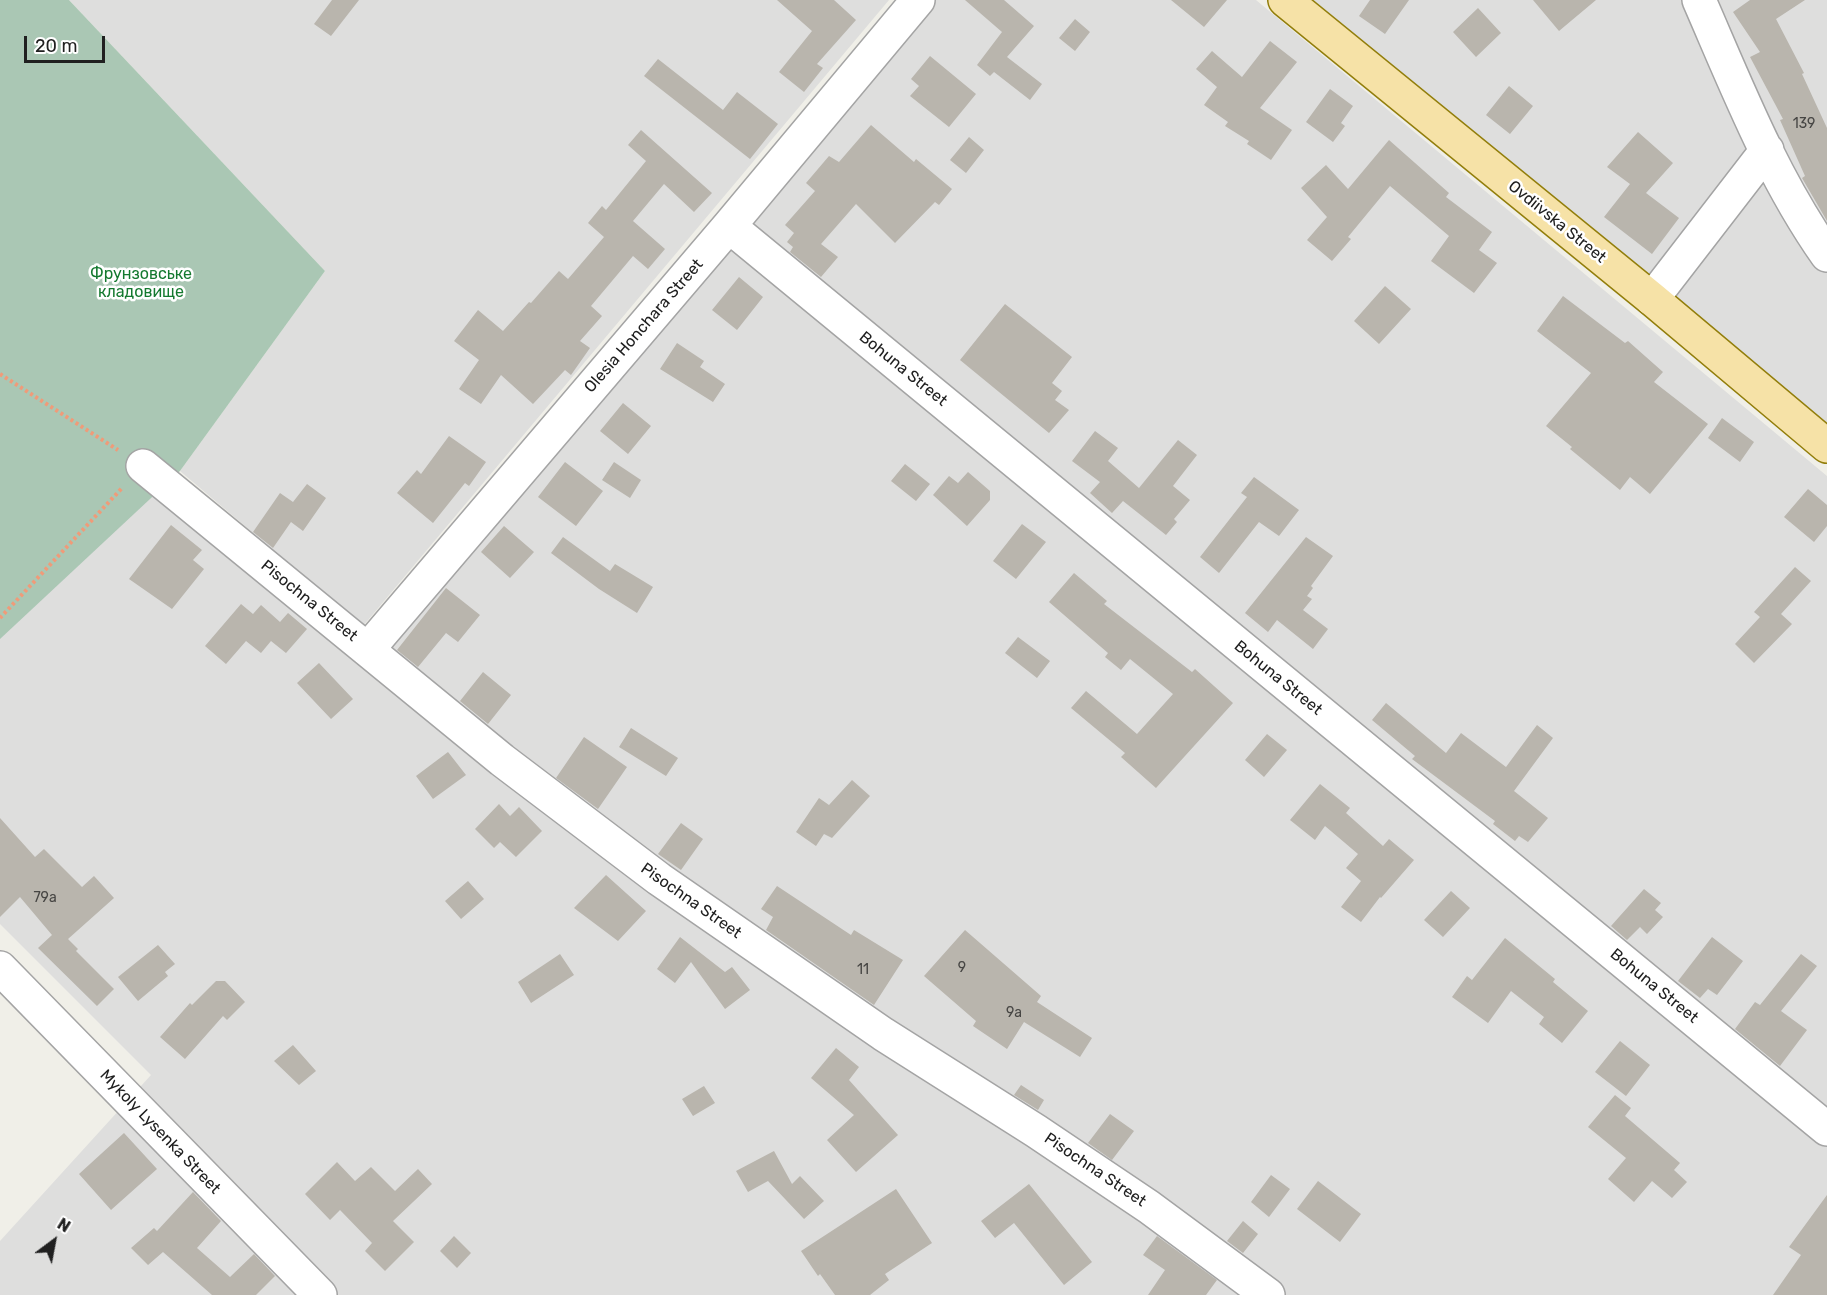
<!DOCTYPE html>
<html>
<head>
<meta charset="utf-8">
<style>
	body { margin:0 }
	#map { position:relative; width:1827px; height:1295px; overflow:hidden; background:#f0efe8; font-family:Rubik,sans-serif }
	canvas { display:block }
	.north { position:absolute; left:24px; top:1211px; width:60px; height:60px; -webkit-text-stroke:4px #fff; paint-order:stroke; rotate:32deg; font-size:16px; font-weight:700; line-height:24px; text-align:center; color:#202020 }
	.north::after { content:''; display:block; margin:auto; width:21px; height:27px; background:#202020; clip-path:polygon(50% 0,100% 100%,50% 72%,0 100%) }
	.scale { position:absolute; left:24px; top:36px; width:81px; height:27px; box-sizing:border-box; border:3px solid #202020; border-top:0; padding-left:8px; font-size:18px; line-height:21px; white-space:nowrap; color:#202020; -webkit-text-stroke:4px #fff; paint-order:stroke }
</style>
</head>
<body>
<div id="map">
<canvas width="1827" height="1295"></canvas>
<div class="north">N</div>
<div class="scale">20 m</div>
</div>
<script>
const g = document.querySelector('canvas').getContext('2d');
g.lineJoin = 'round';
function fillPath(path, color) { g.fillStyle = color; g.fill(path, 'evenodd'); }
function strokePath(path, color, width, dash) { g.strokeStyle = color; g.lineWidth = width; g.lineCap = dash ? 'butt' : 'round'; g.setLineDash(dash || []); g.stroke(path); }
function label(font, color, halo, rows, align = 'center') {
  g.font = font + ' Rubik,sans-serif'; g.lineWidth = 5; g.setLineDash([]); g.textBaseline = 'middle'; g.strokeStyle = halo; g.fillStyle = color; for (const [text, x, y, turn = 0] of rows) {
    g.save(); g.translate(x, y); g.rotate((+turn || 0) * Math.PI / 180); g.textAlign = isNaN(turn) ? turn : align; if (halo) g.strokeText(text, 0, 0); g.fillText(text, 0, 0); g.restore();
  }
}
const residential = new Path2D(`
	M 69,0 L 889,0 L 363,626 L 180,471 L 325,271 Z
	M 931,0 L 1256,0 L 1827,476 L 1827,1295 L 0,1295 L 0,1241 L 151,1075 L 0,924 L 0,628 L 160,488 L 364,663 Z
	M 1303,0 L 1827,0 L 1827,440 Z`);
const cemetery = new Path2D(`
	M 0,0 L 69,0 L 325,271 L 180,471 L 0,639 Z`);
const building = new Path2D(`
	M 332,0 L 359,0 L 331,36 L 314,24 Z
	M 777,0 L 834,0 L 856,20 L 817,64 L 823,68 L 804,92 L 779,72 L 812,31 Z
	M 965,0 L 1004,0 L 1034,26 L 1007,57 L 1042,84 L 1030,100 L 994,72 L 990,76 L 977,65 L 1002,32 Z
	M 1171,0 L 1227,0 L 1204,27 Z
	M 1370,0 L 1409,0 L 1385,34 L 1359,16 Z
	M 1533,0 L 1596,0 L 1559,31 Z
	M 1750,0 L 1805,0 L 1776,19 L 1804,73 L 1802,74 L 1827,128 L 1827,221 L 1802,178 L 1805,176 L 1780,120 L 1783,119 L 1750,57 L 1760,52 L 1733,12 Z
	M 1478,8 L 1501,33 L 1476,57 L 1453,32 Z
	M 1075,19 L 1090,32 L 1075,51 L 1059,38 Z
	M 1270,41 L 1297,62 L 1260,108 L 1292,130 L 1271,160 L 1247,144 L 1249,141 L 1225,126 L 1228,122 L 1204,105 L 1217,87 L 1196,69 L 1212,51 L 1242,77 Z
	M 930,56 L 976,94 L 949,127 L 910,96 L 919,86 L 911,79 Z
	M 658,59 L 723,110 L 737,92 L 778,124 L 750,159 L 644,76 Z
	M 1509,86 L 1533,106 L 1510,134 L 1486,115 Z
	M 1330,89 L 1353,106 L 1341,123 L 1345,126 L 1333,142 L 1306,122 Z
	M 871,125 L 914,162 L 916,159 L 952,189 L 939,205 L 935,202 L 895,243 L 856,204 L 821,244 L 838,257 L 821,277 L 790,252 L 793,247 L 787,242 L 794,233 L 785,225 L 815,191 L 806,183 L 829,156 L 839,162 Z
	M 641,130 L 712,193 L 694,212 L 664,184 L 633,221 L 665,249 L 648,269 L 633,256 L 591,306 L 602,316 L 580,341 L 590,348 L 571,375 L 565,370 L 533,404 L 501,375 L 481,404 L 459,389 L 479,360 L 454,341 L 478,310 L 503,331 L 529,302 L 531,303 L 559,271 L 568,279 L 604,237 L 588,223 L 602,206 L 606,210 L 646,161 L 628,145 Z
	M 1638,132 L 1673,163 L 1646,193 L 1679,218 L 1652,254 L 1604,217 L 1630,184 L 1607,167 Z
	M 969,137 L 984,150 L 966,173 L 950,160 Z
	M 1389,140 L 1449,193 L 1446,197 L 1492,232 L 1479,250 L 1497,263 L 1474,293 L 1431,261 L 1449,236 L 1390,186 L 1348,237 L 1351,239 L 1332,261 L 1307,240 L 1327,217 L 1301,188 L 1326,165 L 1348,189 Z
	M 739,277 L 763,297 L 737,330 L 712,310 Z
	M 1385,286 L 1411,309 L 1379,344 L 1354,321 Z
	M 1563,296 L 1625,343 L 1628,341 L 1663,372 L 1654,382 L 1708,424 L 1650,494 L 1630,477 L 1620,490 L 1570,449 L 1572,447 L 1546,426 L 1591,373 L 1537,331 Z
	M 1005,304 L 1072,357 L 1052,383 L 1062,391 L 1055,400 L 1069,410 L 1049,433 L 960,360 Z
	M 677,343 L 704,361 L 700,367 L 725,384 L 713,402 L 660,369 Z
	M 623,403 L 651,426 L 628,454 L 600,431 Z
	M 1722,418 L 1754,442 L 1740,462 L 1708,438 Z
	M 1095,431 L 1118,448 L 1108,461 L 1139,488 L 1178,440 L 1197,455 L 1173,486 L 1190,500 L 1174,519 L 1177,522 L 1166,535 L 1123,501 L 1112,513 L 1090,493 L 1100,482 L 1072,461 Z
	M 449,436 L 486,462 L 469,486 L 465,483 L 433,523 L 397,493 L 417,470 L 421,474 Z
	M 565,462 L 603,491 L 576,526 L 538,497 Z
	M 614,462 L 641,480 L 630,498 L 602,480 Z
	M 905,464 L 930,484 L 916,501 L 891,481 Z
	M 968,472 L 990,491 L 990,500 L 967,526 L 933,495 L 949,476 L 958,483 Z
	M 1254,477 L 1299,510 L 1279,536 L 1259,522 L 1219,573 L 1200,557 L 1247,497 L 1241,493 Z
	M 307,484 L 326,498 L 303,531 L 291,522 L 273,548 L 253,532 L 280,493 L 293,502 Z
	M 1808,489 L 1827,505 L 1827,526 L 1814,542 L 1784,517 Z
	M 1022,524 L 1046,542 L 1016,579 L 993,561 Z
	M 171,525 L 202,550 L 193,560 L 204,569 L 172,609 L 129,579 Z
	M 504,526 L 534,552 L 510,578 L 481,552 Z
	M 563,537 L 610,571 L 615,564 L 653,587 L 637,613 L 599,589 L 551,553 Z
	M 1306,537 L 1333,556 L 1311,586 L 1313,588 L 1307,596 L 1312,599 L 1303,610 L 1328,629 L 1313,649 L 1277,620 L 1268,632 L 1245,613 Z
	M 1795,567 L 1811,581 L 1781,614 L 1792,624 L 1754,663 L 1735,644 L 1760,617 L 1754,612 Z
	M 1074,573 L 1107,601 L 1104,604 L 1192,672 L 1195,669 L 1233,703 L 1156,788 L 1121,757 L 1125,753 L 1071,708 L 1086,691 L 1137,734 L 1173,694 L 1130,659 L 1121,670 L 1105,657 L 1108,653 L 1049,602 Z
	M 446,588 L 480,615 L 458,642 L 446,633 L 418,667 L 397,650 Z
	M 241,604 L 253,614 L 261,605 L 280,622 L 288,613 L 307,629 L 286,653 L 271,641 L 261,653 L 246,641 L 226,664 L 205,646 Z
	M 1018,637 L 1050,661 L 1037,678 L 1005,653 Z
	M 319,663 L 353,699 L 331,719 L 297,683 Z
	M 483,672 L 511,695 L 488,724 L 460,701 Z
	M 1386,703 L 1446,753 L 1461,733 L 1506,767 L 1537,725 L 1553,738 L 1514,791 L 1548,818 L 1528,842 L 1519,836 L 1515,841 L 1493,824 L 1495,821 L 1412,759 L 1415,756 L 1372,720 Z
	M 631,728 L 678,758 L 666,776 L 619,747 Z
	M 1267,734 L 1287,750 L 1264,777 L 1245,760 Z
	M 584,737 L 627,767 L 598,809 L 556,778 Z
	M 448,752 L 466,775 L 433,799 L 416,776 Z
	M 852,780 L 870,796 L 832,838 L 824,834 L 816,846 L 796,832 L 819,798 L 829,805 Z
	M 1320,784 L 1350,808 L 1346,813 L 1383,846 L 1389,839 L 1414,860 L 1381,898 L 1380,897 L 1361,922 L 1341,907 L 1361,881 L 1346,868 L 1358,854 L 1325,826 L 1315,840 L 1290,820 Z
	M 499,804 L 510,816 L 519,807 L 542,831 L 516,857 L 500,842 L 494,848 L 475,829 Z
	M 0,818 L 35,857 L 44,849 L 82,887 L 94,876 L 114,898 L 68,939 L 78,949 L 76,951 L 114,989 L 97,1006 L 38,948 L 52,935 L 20,897 L 0,917 Z
	M 681,823 L 703,839 L 681,870 L 658,854 Z
	M 606,875 L 646,911 L 618,941 L 574,908 Z
	M 468,881 L 484,899 L 461,919 L 445,901 Z
	M 777,886 L 851,935 L 854,930 L 903,960 L 874,1005 L 766,930 L 773,917 L 761,909 Z
	M 1644,889 L 1661,903 L 1655,910 L 1663,917 L 1647,934 L 1640,927 L 1627,940 L 1611,926 Z
	M 1451,891 L 1470,908 L 1443,937 L 1424,920 Z
	M 965,930 L 1041,996 L 1037,1002 L 1092,1038 L 1080,1057 L 1024,1022 L 1007,1049 L 973,1026 L 976,1021 L 924,976 Z
	M 680,937 L 725,972 L 732,967 L 750,990 L 725,1009 L 691,962 L 675,983 L 657,969 Z
	M 1712,937 L 1743,961 L 1717,995 L 1708,989 L 1700,998 L 1678,981 Z
	M 1505,938 L 1555,979 L 1553,982 L 1588,1011 L 1562,1043 L 1539,1024 L 1544,1017 L 1511,991 L 1488,1023 L 1452,997 L 1467,976 L 1472,980 Z
	M 158,945 L 175,964 L 165,972 L 168,976 L 138,1001 L 118,977 Z
	M 560,954 L 574,975 L 531,1003 L 518,982 Z
	M 1801,954 L 1817,966 L 1781,1011 L 1807,1030 L 1780,1066 L 1735,1029 L 1755,1002 L 1760,1005 Z
	M 216,981 L 225,981 L 245,1002 L 227,1020 L 223,1016 L 185,1059 L 160,1037 L 190,1003 L 192,1005 Z
	M 1620,1041 L 1650,1065 L 1626,1096 L 1595,1072 Z
	M 293,1045 L 316,1071 L 299,1085 L 274,1061 Z
	M 836,1048 L 859,1067 L 849,1080 L 898,1135 L 856,1172 L 827,1140 L 854,1115 L 811,1078 Z
	M 1021,1085 L 1044,1100 L 1038,1110 L 1014,1095 Z
	M 704,1086 L 715,1103 L 693,1116 L 682,1099 Z
	M 1615,1095 L 1631,1108 L 1625,1116 L 1680,1163 L 1674,1170 L 1687,1182 L 1672,1198 L 1652,1181 L 1634,1202 L 1608,1179 L 1626,1158 L 1588,1127 Z
	M 1110,1114 L 1134,1131 L 1112,1160 L 1088,1143 Z
	M 124,1133 L 157,1169 L 111,1210 L 79,1174 Z
	M 774,1151 L 792,1184 L 800,1176 L 824,1201 L 804,1219 L 768,1181 L 748,1192 L 736,1171 Z
	M 337,1162 L 355,1181 L 371,1167 L 395,1191 L 418,1169 L 432,1184 L 393,1221 L 414,1242 L 385,1271 L 365,1251 L 372,1243 L 340,1210 L 330,1220 L 305,1194 Z
	M 1271,1175 L 1290,1189 L 1269,1217 L 1251,1202 Z
	M 1318,1181 L 1361,1214 L 1340,1242 L 1297,1209 Z
	M 1029,1184 L 1092,1262 L 1064,1285 L 1014,1223 L 995,1238 L 981,1221 Z
	M 896,1189 L 932,1243 L 885,1274 L 889,1280 L 870,1295 L 835,1295 L 820,1274 L 818,1276 L 801,1251 Z
	M 193,1192 L 221,1221 L 197,1248 L 230,1277 L 254,1254 L 275,1276 L 256,1295 L 212,1295 L 163,1252 L 148,1265 L 131,1248 L 154,1228 L 157,1231 Z
	M 1827,1195 L 1827,1295 L 1773,1295 L 1801,1255 L 1789,1247 Z
	M 1243,1221 L 1258,1234 L 1243,1253 L 1227,1241 Z
	M 454,1236 L 471,1253 L 457,1268 L 440,1251 Z
	M 1157,1236 L 1217,1280 L 1206,1295 L 1148,1295 L 1165,1270 L 1143,1255 Z`);
const path = new Path2D(`
	M 0,374 L 118,450
	M 0,618 L 123,487`);
const minor = new Path2D(`
	M 1699,0 C 1737,87 1772,177 1827,255
	M 729,226 L 1827,1129
	M 1652,299 L 1767,150
	M 143,466 L 502,760 L 659,879 L 883,1034 L 1036,1131 L 1149,1207 L 1268,1295
	M 368,649 L 729,226 L 918,0
	M 0,968 L 320,1295`);
const major = new Path2D(`
	M 1285,0 L 1652,299 L 1827,446`);
const numberNames = [
	["139",1804,124],
	["79а",45,898],
	["9",962,968],
	["11",863,970],
	["9а",1014,1013]
];
const streetNames = [
	["Ovdiivska Street",1557,222,39],
	["Olesia Honchara Street",644,326,-49],
	["Bohuna Street",903,369,39],
	["Pisochna Street",309,601,39],
	["Bohuna Street",1278,678,39],
	["Pisochna Street",691,901,35],
	["Bohuna Street",1654,986,39],
	["Mykoly Lysenka Street",160,1132,46],
	["Pisochna Street",1095,1170,34]
];
const parkNames = [
	["Фрунзовське",141,274],
	["кладовище",141,292]
];
fillPath(residential, '#dededd');
fillPath(cemetery, '#aac7b4');
fillPath(building, '#b9b5ad');
strokePath(minor, '#a4a4a4', 36);
strokePath(major, '#927e0b', 36);
strokePath(path, '#f09b79', 4, [3, 3]);
strokePath(minor, '#fff', 33);
strokePath(major, '#f6e2a7', 33);
label('14px', '#464543', null, numberNames);
label('16px', '#202020', '#fff', streetNames);
label('16px', '#14792f', '#fff', parkNames);
</script>
</body>
</html>
